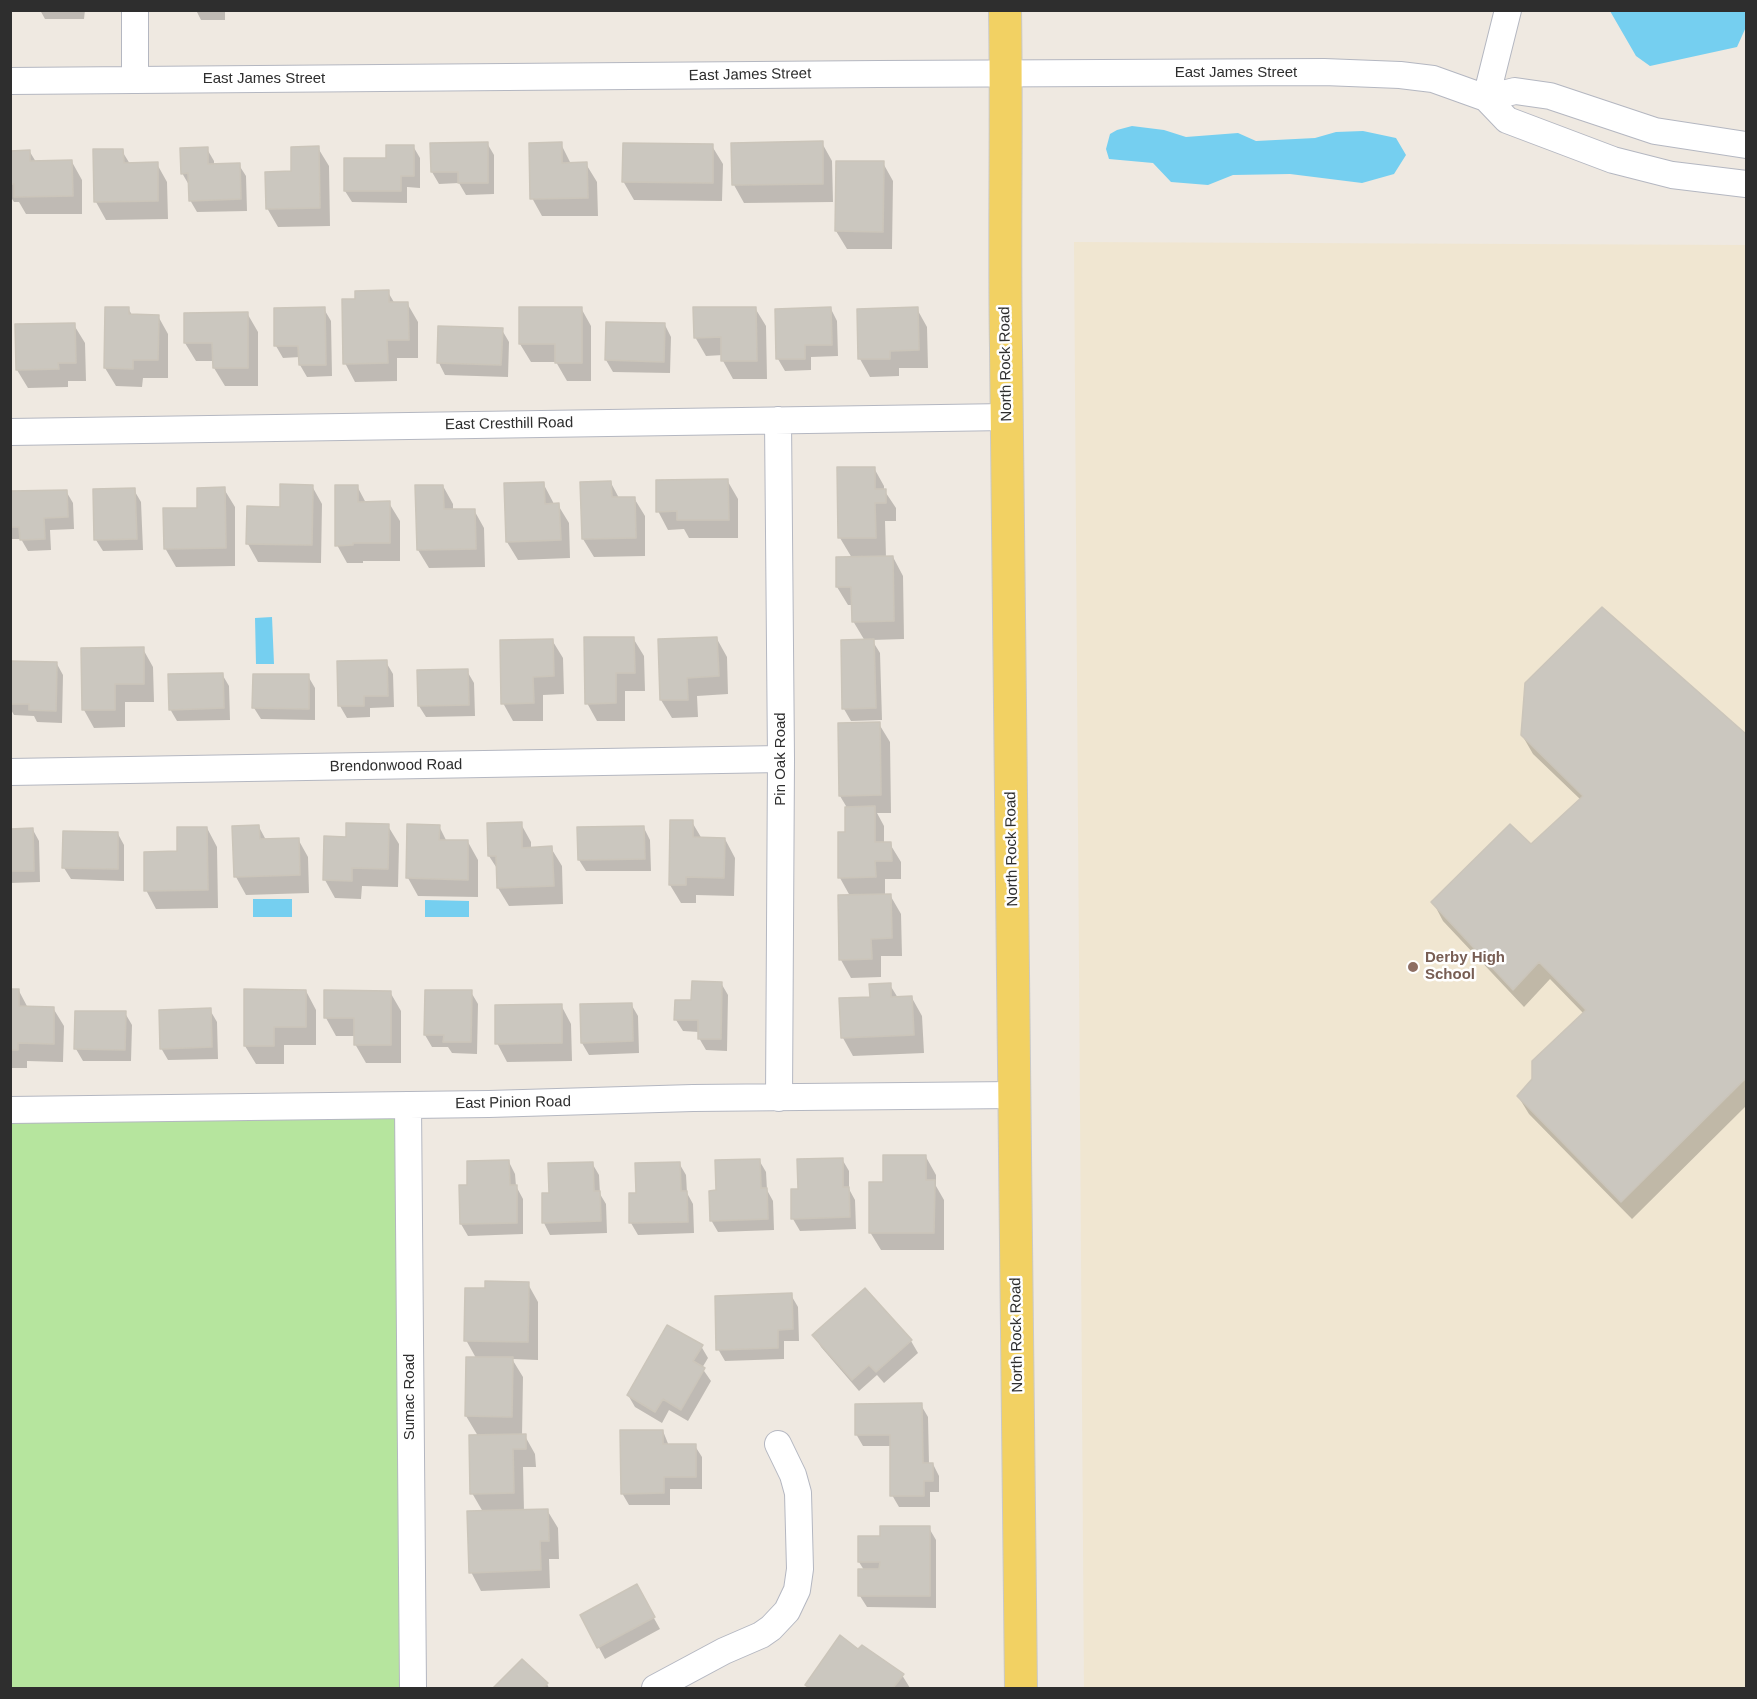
<!DOCTYPE html>
<html>
<head>
<meta charset="utf-8">
<style>
	body { margin:0 }
	#map { position:relative; width:1757px; height:1699px; overflow:hidden; background:#efe9e1; font-family:Helvetica,sans-serif }
	canvas { display:block }
	.frame { position:absolute; inset:0; border:12px solid #2e2e2e; pointer-events:none }
</style>
</head>
<body>
<div id="map">
<canvas width="1757" height="1699"></canvas>
<div class="frame"></div>
</div>
<script>
const g = document.querySelector('canvas').getContext('2d');
g.lineJoin = 'round';
function fillPath(path, color) { g.fillStyle = color; g.fill(path, 'evenodd'); }
function strokePath(path, color, width, dash) { g.strokeStyle = color; g.lineWidth = width; g.lineCap = dash ? 'butt' : 'round'; g.setLineDash(dash || []); g.stroke(path); }
function label(font, color, halo, rows, align = 'center') {
  g.font = font + ' Helvetica,sans-serif'; g.lineWidth = 5; g.setLineDash([]); g.textBaseline = 'middle'; g.strokeStyle = halo; g.fillStyle = color; for (const [text, x, y, turn = 0] of rows) {
    g.save(); g.translate(x, y); g.rotate((+turn || 0) * Math.PI / 180); g.textAlign = isNaN(turn) ? turn : align; if (halo) g.strokeText(text, 0, 0); g.fillText(text, 0, 0); g.restore();
  }
}
const education = new Path2D(`
	M 1074,242 L 1746,245 L 1746,1688 L 1084,1688 Z`);
const green = new Path2D(`
	M 408,1105 L 413,1688 L 11,1688 L 10,1110 Z`);
const water = new Path2D(`
	M 1610,11 L 1746,11 L 1746,27 L 1737,47 L 1650,66 L 1636,56 Z
	M 1132,126 L 1164,130 L 1186,137 L 1238,133 L 1256,141 L 1315,138 L 1336,132 L 1363,131 L 1396,138 L 1406,155 L 1394,174 L 1362,183 L 1290,174 L 1233,175 L 1208,185 L 1171,182 L 1153,163 L 1109,159 L 1106,149 L 1110,134 L 1117,130 Z
	M 272,617 L 274,664 L 256,664 L 255,618 Z
	M 253,899 L 292,899 L 292,917 L 253,917 Z
	M 425,900 L 469,901 L 469,917 L 425,917 Z`);
const shadow = new Path2D(`
	M 10,10 L 12,10 L 12,26 L 10,26 Z
	M 40,10 L 85,10 L 84,19 L 45,19 Z
	M 196,10 L 254,10 L 254,11 L 225,11 L 225,20 L 201,20 Z
	M 487,143 L 494,155 L 494,194 L 466,195 L 459,183 L 439,184 L 432,172 Z
	M 822,143 L 832,161 L 833,202 L 744,203 L 734,185 Z
	M 561,144 L 571,164 L 586,164 L 597,182 L 598,216 L 542,216 L 532,198 Z
	M 413,146 L 420,158 L 420,188 L 407,187 L 407,203 L 352,202 L 345,191 L 387,160 Z
	M 712,146 L 723,164 L 722,201 L 634,200 L 623,181 Z
	M 318,148 L 329,166 L 330,226 L 278,227 L 267,208 L 293,173 Z
	M 207,149 L 214,161 L 214,166 L 239,165 L 246,176 L 247,211 L 197,212 L 190,200 L 189,185 L 182,173 Z
	M 122,151 L 130,164 L 157,164 L 167,182 L 168,219 L 106,220 L 96,202 Z
	M 10,152 L 30,152 L 36,162 L 72,162 L 82,180 L 82,214 L 26,214 L 19,202 L 14,202 L 10,196 Z
	M 883,163 L 893,181 L 892,249 L 847,249 L 836,231 Z
	M 388,292 L 395,304 L 407,303 L 418,322 L 418,358 L 397,358 L 397,381 L 355,382 L 345,363 L 357,301 Z
	M 106,308 L 128,308 L 132,315 L 158,316 L 168,334 L 168,378 L 143,378 L 142,387 L 116,386 L 105,368 Z
	M 581,308 L 591,326 L 591,381 L 567,381 L 556,362 L 531,362 L 520,344 Z
	M 755,308 L 766,326 L 767,379 L 733,379 L 723,361 L 723,355 L 706,356 L 695,337 Z
	M 324,309 L 331,321 L 332,376 L 307,377 L 300,365 L 300,357 L 283,358 L 276,346 Z
	M 831,309 L 837,321 L 838,356 L 811,357 L 811,370 L 785,371 L 778,359 Z
	M 917,309 L 927,327 L 928,368 L 899,368 L 899,376 L 870,377 L 860,359 Z
	M 247,313 L 258,332 L 258,386 L 225,386 L 214,368 L 214,361 L 196,361 L 185,343 Z
	M 74,325 L 85,343 L 86,381 L 68,381 L 68,387 L 28,388 L 17,370 Z
	M 665,325 L 671,337 L 670,373 L 613,372 L 606,360 Z
	M 502,330 L 509,342 L 508,377 L 445,375 L 439,363 Z
	M 874,468 L 884,486 L 884,490 L 896,508 L 896,521 L 885,521 L 886,558 L 893,557 L 903,576 L 904,639 L 872,640 L 880,653 L 882,720 L 851,721 L 844,709 L 865,641 L 853,621 L 853,605 L 848,605 L 837,587 L 837,558 L 852,558 L 840,538 L 839,469 Z
	M 727,480 L 738,499 L 738,538 L 689,538 L 684,529 L 668,530 L 658,511 Z
	M 543,483 L 553,502 L 554,505 L 558,505 L 569,523 L 570,558 L 518,560 L 507,542 Z
	M 611,483 L 619,498 L 634,498 L 645,516 L 645,556 L 594,557 L 583,539 Z
	M 312,486 L 322,504 L 321,563 L 258,562 L 248,544 L 282,508 Z
	M 357,486 L 366,503 L 389,503 L 400,521 L 400,561 L 363,561 L 363,563 L 347,563 L 337,545 Z
	M 443,486 L 453,504 L 453,510 L 474,510 L 484,528 L 485,567 L 429,568 L 418,550 Z
	M 224,489 L 235,507 L 235,566 L 176,567 L 165,548 L 198,510 Z
	M 134,490 L 141,502 L 143,550 L 103,551 L 96,540 Z
	M 66,491 L 73,503 L 74,529 L 50,530 L 51,550 L 28,551 L 21,539 L 10,539 L 10,493 Z
	M 1602,609 L 1746,736 L 1746,1106 L 1632,1219 L 1529,1114 L 1518,1096 L 1584,1014 L 1550,979 L 1524,1007 L 1443,921 L 1433,902 L 1531,846 L 1581,800 L 1533,754 L 1522,735 Z
	M 633,638 L 644,656 L 645,691 L 625,691 L 625,721 L 597,721 L 587,703 Z
	M 717,639 L 727,657 L 728,694 L 697,696 L 698,717 L 672,718 L 661,700 Z
	M 552,640 L 563,658 L 564,694 L 543,695 L 543,721 L 513,721 L 503,703 Z
	M 143,649 L 153,667 L 154,702 L 125,702 L 125,727 L 94,728 L 84,710 Z
	M 10,662 L 57,664 L 63,675 L 62,723 L 37,722 L 34,716 L 14,715 L 10,708 Z
	M 386,662 L 393,674 L 394,707 L 370,708 L 370,717 L 347,718 L 340,706 Z
	M 467,671 L 474,683 L 475,716 L 426,717 L 419,706 Z
	M 222,674 L 229,686 L 230,720 L 177,721 L 170,709 Z
	M 308,676 L 315,688 L 315,720 L 261,719 L 254,708 Z
	M 879,724 L 890,742 L 891,813 L 877,813 L 884,826 L 884,844 L 890,844 L 901,862 L 901,879 L 885,879 L 885,896 L 890,895 L 901,914 L 902,956 L 881,956 L 881,977 L 851,978 L 841,960 L 850,896 L 840,878 L 847,833 L 846,806 L 840,796 Z
	M 692,822 L 702,839 L 725,839 L 735,858 L 734,896 L 696,895 L 696,903 L 681,903 L 670,885 Z
	M 521,824 L 531,842 L 531,849 L 551,848 L 562,866 L 563,904 L 509,906 L 498,888 L 498,870 L 489,856 Z
	M 388,826 L 399,844 L 398,887 L 362,886 L 361,899 L 335,898 L 325,880 L 347,838 Z
	M 439,826 L 447,842 L 468,842 L 478,860 L 478,897 L 418,896 L 408,878 Z
	M 259,827 L 266,840 L 298,839 L 308,857 L 309,893 L 246,895 L 236,877 Z
	M 207,828 L 217,847 L 218,908 L 156,909 L 146,890 L 179,853 Z
	M 644,828 L 650,840 L 651,871 L 586,871 L 579,860 Z
	M 10,830 L 33,830 L 39,841 L 40,882 L 10,883 Z
	M 118,834 L 124,845 L 124,881 L 71,879 L 64,868 Z
	M 721,983 L 728,995 L 727,1051 L 706,1050 L 699,1038 L 699,1032 L 683,1031 L 676,1020 L 693,1001 Z
	M 890,985 L 898,998 L 912,998 L 922,1016 L 924,1053 L 853,1056 L 843,1038 L 871,999 Z
	M 10,991 L 19,991 L 28,1008 L 53,1008 L 64,1026 L 63,1062 L 27,1061 L 27,1068 L 10,1068 Z
	M 306,991 L 316,1010 L 316,1045 L 284,1045 L 284,1064 L 256,1064 L 245,1046 Z
	M 390,992 L 401,1011 L 401,1063 L 366,1063 L 355,1044 L 355,1036 L 336,1036 L 326,1018 Z
	M 471,992 L 478,1004 L 477,1054 L 452,1053 L 448,1047 L 432,1047 L 425,1035 Z
	M 631,1004 L 638,1016 L 639,1053 L 589,1055 L 582,1043 Z
	M 561,1005 L 571,1024 L 572,1061 L 507,1062 L 497,1043 Z
	M 210,1010 L 217,1022 L 218,1059 L 168,1060 L 161,1048 Z
	M 76,1012 L 125,1013 L 132,1025 L 131,1061 L 83,1061 L 76,1049 Z
	M 926,1157 L 936,1175 L 936,1186 L 944,1200 L 944,1250 L 881,1250 L 870,1232 L 884,1183 Z
	M 842,1159 L 849,1171 L 849,1189 L 855,1200 L 856,1229 L 800,1231 L 793,1219 L 792,1191 L 800,1191 Z
	M 759,1160 L 766,1172 L 767,1190 L 773,1201 L 774,1230 L 718,1232 L 711,1220 L 718,1192 Z
	M 509,1162 L 515,1174 L 516,1186 L 523,1199 L 523,1234 L 468,1236 L 461,1224 L 469,1187 Z
	M 592,1163 L 599,1175 L 600,1194 L 606,1204 L 607,1233 L 550,1235 L 544,1223 L 543,1195 L 551,1195 Z
	M 679,1163 L 686,1175 L 687,1193 L 693,1204 L 694,1233 L 638,1235 L 631,1223 L 638,1195 Z
	M 528,1284 L 538,1302 L 538,1360 L 512,1359 L 523,1377 L 522,1436 L 525,1436 L 535,1454 L 536,1467 L 523,1467 L 524,1511 L 547,1510 L 558,1528 L 559,1559 L 549,1559 L 550,1588 L 481,1591 L 471,1572 L 483,1512 L 472,1493 L 478,1436 L 466,1416 L 476,1358 L 466,1340 L 486,1290 Z
	M 791,1295 L 798,1307 L 799,1341 L 784,1341 L 784,1359 L 725,1361 L 718,1349 Z
	M 814,1335 L 911,1341 L 918,1353 L 884,1383 L 877,1375 L 859,1391 L 821,1347 Z
	M 701,1346 L 708,1358 L 702,1368 L 711,1381 L 688,1421 L 669,1410 L 662,1423 L 635,1407 L 628,1395 Z
	M 921,1405 L 928,1417 L 929,1464 L 933,1464 L 939,1476 L 939,1492 L 930,1492 L 930,1507 L 899,1507 L 892,1495 L 891,1446 L 863,1446 L 856,1434 Z
	M 663,1431 L 669,1446 L 695,1446 L 702,1457 L 702,1489 L 670,1489 L 670,1505 L 629,1505 L 622,1493 Z
	M 929,1528 L 936,1540 L 936,1608 L 867,1607 L 860,1596 L 864,1570 L 859,1562 L 882,1537 Z
	M 636,1586 L 660,1629 L 605,1659 L 582,1616 Z
	M 859,1651 L 902,1675 L 910,1688 L 809,1688 L 807,1685 Z
	M 522,1661 L 547,1684 L 549,1688 L 495,1688 Z`);
const building = new Path2D(`
	M 823,141 L 823,184 L 732,185 L 731,143 Z
	M 488,142 L 488,183 L 458,183 L 458,172 L 431,172 L 430,143 Z
	M 562,142 L 562,163 L 587,162 L 588,198 L 530,199 L 529,143 Z
	M 623,143 L 713,144 L 713,183 L 622,182 Z
	M 386,145 L 414,145 L 414,176 L 401,176 L 401,191 L 344,191 L 344,158 L 386,158 Z
	M 319,146 L 320,208 L 266,209 L 265,172 L 291,171 L 291,147 Z
	M 208,147 L 208,164 L 240,163 L 241,199 L 189,201 L 188,173 L 181,174 L 180,148 Z
	M 93,149 L 123,149 L 124,163 L 158,162 L 158,201 L 94,202 Z
	M 30,150 L 30,161 L 72,160 L 73,196 L 14,197 L 14,184 L 10,184 L 10,151 Z
	M 836,161 L 884,161 L 883,232 L 835,231 Z
	M 389,290 L 389,302 L 408,302 L 409,340 L 387,340 L 388,363 L 343,364 L 342,299 L 355,299 L 355,291 Z
	M 105,307 L 129,307 L 129,314 L 159,315 L 158,360 L 133,360 L 133,369 L 104,368 Z
	M 325,307 L 326,365 L 299,365 L 298,346 L 274,346 L 274,308 Z
	M 519,307 L 582,307 L 582,363 L 555,363 L 555,344 L 519,344 Z
	M 693,307 L 756,307 L 757,361 L 721,361 L 721,337 L 694,338 Z
	M 831,307 L 832,345 L 805,345 L 805,359 L 776,359 L 775,309 Z
	M 918,307 L 919,350 L 890,351 L 890,359 L 858,359 L 857,309 Z
	M 248,312 L 248,368 L 213,368 L 212,343 L 184,343 L 184,313 Z
	M 606,322 L 665,323 L 664,362 L 605,360 Z
	M 75,323 L 76,363 L 58,363 L 59,369 L 16,370 L 15,324 Z
	M 438,326 L 503,328 L 501,365 L 437,363 Z
	M 837,467 L 875,467 L 875,489 L 886,489 L 886,503 L 875,503 L 876,538 L 838,538 Z
	M 728,479 L 729,520 L 677,520 L 677,511 L 656,512 L 656,480 Z
	M 611,481 L 612,497 L 635,497 L 636,538 L 582,539 L 580,482 Z
	M 544,482 L 545,504 L 559,503 L 561,540 L 506,542 L 504,483 Z
	M 280,484 L 313,485 L 312,545 L 246,544 L 247,506 L 280,507 Z
	M 335,485 L 358,485 L 358,502 L 390,501 L 390,543 L 353,543 L 353,545 L 335,546 Z
	M 415,485 L 443,485 L 444,509 L 475,509 L 476,549 L 417,550 Z
	M 225,487 L 226,548 L 164,549 L 163,508 L 197,508 L 197,488 Z
	M 135,488 L 137,539 L 94,540 L 93,489 Z
	M 67,490 L 68,517 L 44,518 L 45,539 L 20,540 L 19,527 L 10,527 L 10,491 Z
	M 893,556 L 894,621 L 852,622 L 851,587 L 836,587 L 836,557 Z
	M 1602,607 L 1746,734 L 1746,1078 L 1621,1202 L 1517,1096 L 1532,1079 L 1532,1061 L 1586,1010 L 1539,962 L 1513,990 L 1431,902 L 1510,824 L 1531,844 L 1583,796 L 1521,735 L 1525,683 Z
	M 584,637 L 634,637 L 635,673 L 616,673 L 616,703 L 585,704 Z
	M 717,637 L 719,676 L 687,678 L 688,700 L 660,700 L 658,639 Z
	M 553,639 L 554,676 L 533,677 L 534,703 L 501,704 L 500,640 Z
	M 874,639 L 876,708 L 842,709 L 841,640 Z
	M 144,647 L 144,684 L 115,684 L 115,710 L 82,710 L 81,648 Z
	M 387,660 L 388,696 L 364,696 L 364,706 L 338,706 L 337,661 Z
	M 10,661 L 57,662 L 56,711 L 29,710 L 29,704 L 10,704 Z
	M 468,669 L 469,705 L 418,706 L 417,670 Z
	M 223,673 L 224,708 L 169,710 L 168,674 Z
	M 253,674 L 309,674 L 309,709 L 252,708 Z
	M 880,722 L 881,795 L 839,796 L 838,723 Z
	M 875,806 L 875,842 L 891,842 L 892,861 L 875,861 L 876,877 L 838,878 L 838,832 L 845,832 L 845,807 Z
	M 670,820 L 693,820 L 693,837 L 725,838 L 724,878 L 686,877 L 686,885 L 669,885 Z
	M 522,822 L 522,848 L 552,846 L 554,886 L 497,888 L 496,856 L 488,856 L 487,823 Z
	M 346,823 L 389,824 L 388,869 L 352,868 L 352,881 L 323,880 L 324,836 L 346,837 Z
	M 407,824 L 440,825 L 439,840 L 468,840 L 468,880 L 406,878 Z
	M 259,825 L 260,839 L 299,838 L 300,875 L 234,877 L 232,826 Z
	M 644,826 L 645,859 L 578,860 L 577,827 Z
	M 177,827 L 207,827 L 208,890 L 144,891 L 144,852 L 177,851 Z
	M 33,828 L 34,871 L 10,871 L 10,829 Z
	M 63,831 L 118,832 L 118,869 L 62,868 Z
	M 891,894 L 892,938 L 871,939 L 872,959 L 839,960 L 838,895 Z
	M 692,981 L 722,982 L 721,1039 L 698,1039 L 698,1020 L 674,1020 L 675,1000 L 691,1000 Z
	M 891,983 L 891,997 L 912,996 L 914,1035 L 841,1038 L 839,998 L 870,997 L 869,984 Z
	M 10,989 L 19,989 L 19,1006 L 54,1007 L 54,1044 L 18,1043 L 18,1050 L 10,1050 Z
	M 244,989 L 306,990 L 306,1027 L 274,1027 L 274,1046 L 244,1046 Z
	M 324,990 L 391,991 L 391,1045 L 354,1045 L 354,1018 L 324,1018 Z
	M 425,990 L 472,990 L 471,1042 L 443,1042 L 444,1035 L 424,1035 Z
	M 632,1003 L 633,1041 L 581,1043 L 580,1004 Z
	M 562,1004 L 562,1043 L 495,1044 L 495,1005 Z
	M 211,1008 L 212,1047 L 160,1049 L 159,1010 Z
	M 75,1011 L 126,1011 L 125,1050 L 74,1049 Z
	M 883,1155 L 926,1155 L 926,1180 L 935,1180 L 934,1233 L 869,1233 L 869,1182 L 883,1182 Z
	M 843,1158 L 843,1187 L 849,1187 L 850,1217 L 791,1219 L 791,1189 L 798,1189 L 797,1159 Z
	M 760,1159 L 761,1188 L 767,1188 L 768,1219 L 710,1221 L 709,1191 L 716,1190 L 715,1160 Z
	M 509,1160 L 510,1185 L 517,1185 L 517,1223 L 460,1224 L 459,1185 L 467,1185 L 467,1161 Z
	M 593,1162 L 594,1191 L 600,1191 L 601,1221 L 542,1223 L 542,1193 L 549,1193 L 548,1163 Z
	M 680,1162 L 681,1191 L 687,1191 L 688,1222 L 629,1223 L 629,1193 L 636,1193 L 635,1163 Z
	M 485,1281 L 529,1282 L 528,1342 L 464,1341 L 465,1288 L 485,1288 Z
	M 865,1288 L 912,1340 L 876,1372 L 869,1365 L 852,1380 L 812,1335 Z
	M 792,1293 L 793,1329 L 778,1330 L 778,1348 L 716,1350 L 715,1296 Z
	M 667,1325 L 703,1345 L 693,1361 L 705,1368 L 681,1410 L 663,1399 L 655,1412 L 627,1395 Z
	M 466,1357 L 513,1357 L 512,1417 L 465,1416 Z
	M 922,1403 L 923,1463 L 933,1463 L 933,1481 L 924,1481 L 924,1496 L 890,1496 L 890,1435 L 855,1435 L 855,1404 Z
	M 620,1430 L 663,1430 L 663,1444 L 696,1444 L 696,1477 L 664,1477 L 664,1493 L 621,1494 Z
	M 526,1434 L 526,1449 L 513,1449 L 514,1493 L 470,1494 L 469,1435 Z
	M 548,1509 L 549,1541 L 540,1541 L 541,1570 L 469,1573 L 467,1511 Z
	M 880,1526 L 930,1526 L 930,1596 L 858,1596 L 858,1569 L 879,1569 L 880,1562 L 858,1562 L 858,1536 L 880,1536 Z
	M 637,1584 L 655,1617 L 597,1648 L 580,1615 Z
	M 840,1635 L 858,1649 L 862,1645 L 904,1674 L 893,1688 L 810,1688 L 805,1685 Z
	M 522,1659 L 548,1683 L 543,1688 L 493,1688 Z`);
const minor = new Path2D(`
	M 135,10 L 135,80
	M 10,81 L 879,74 L 1324,72 L 1400,75 L 1433,79 L 1486,98 L 1508,10
	M 1746,145 L 1655,131 L 1550,96 L 1515,91 L 1486,98 L 1507,120 L 1613,160 L 1672,175 L 1746,184
	M 778,420 L 781,759 L 779,1098
	M 10,432 L 1007,417
	M 10,772 L 781,759
	M 408,1105 L 413,1688
	M 10,1110 L 489,1104 L 693,1098 L 1015,1095
	M 655,1688 L 724,1651 L 761,1635 L 771,1628 L 787,1611 L 797,1590 L 800,1569 L 798,1493 L 793,1475 L 778,1444`);
const major = new Path2D(`
	M 1005,10 C 1007,123 1004,235 1006,348 C 1012,795 1017,1242 1021,1688`);
const markers = [
	[1413,967,6,"#8d6e63"]
];
const streetNames = [
	["East James Street",1236,73],
	["East James Street",750,75,-1],
	["East James Street",264,79],
	["North Rock Road",1006,364,-91],
	["East Cresthill Road",509,424,-1],
	["Pin Oak Road",781,759,-90],
	["Brendonwood Road",396,766,-1],
	["North Rock Road",1012,849,-91],
	["East Pinion Road",513,1103,-1],
	["North Rock Road",1017,1335,-91],
	["Sumac Road",410,1397,-90]
];
const educationNames = [
	["Derby High",1425,958],
	["School",1425,975]
];
fillPath(education, '#f0e6d1');
fillPath(green, '#b6e59e');
fillPath(water, '#75cff0');
fillPath(shadow, '#0003');
fillPath(building, '#cbc7bf');
strokePath(building, '#cbc5ba', 1.5);
strokePath(minor, '#b4b7c1', 28);
strokePath(major, '#c9c9c9', 34);
strokePath(minor, '#fff', 26);
strokePath(major, '#f2d163', 32);
for (const [x, y, r, color] of markers) { const dot = new Path2D(); dot.arc(x, y, r, 0, 2 * Math.PI); g.fillStyle = color; g.fill(dot); strokePath(dot, '#fff', 2); }
label('15px', '#2e2e2e', '#fff', streetNames);
label('bold 15px', '#785e54', '#fff', educationNames, 'left');
</script>
</body>
</html>
